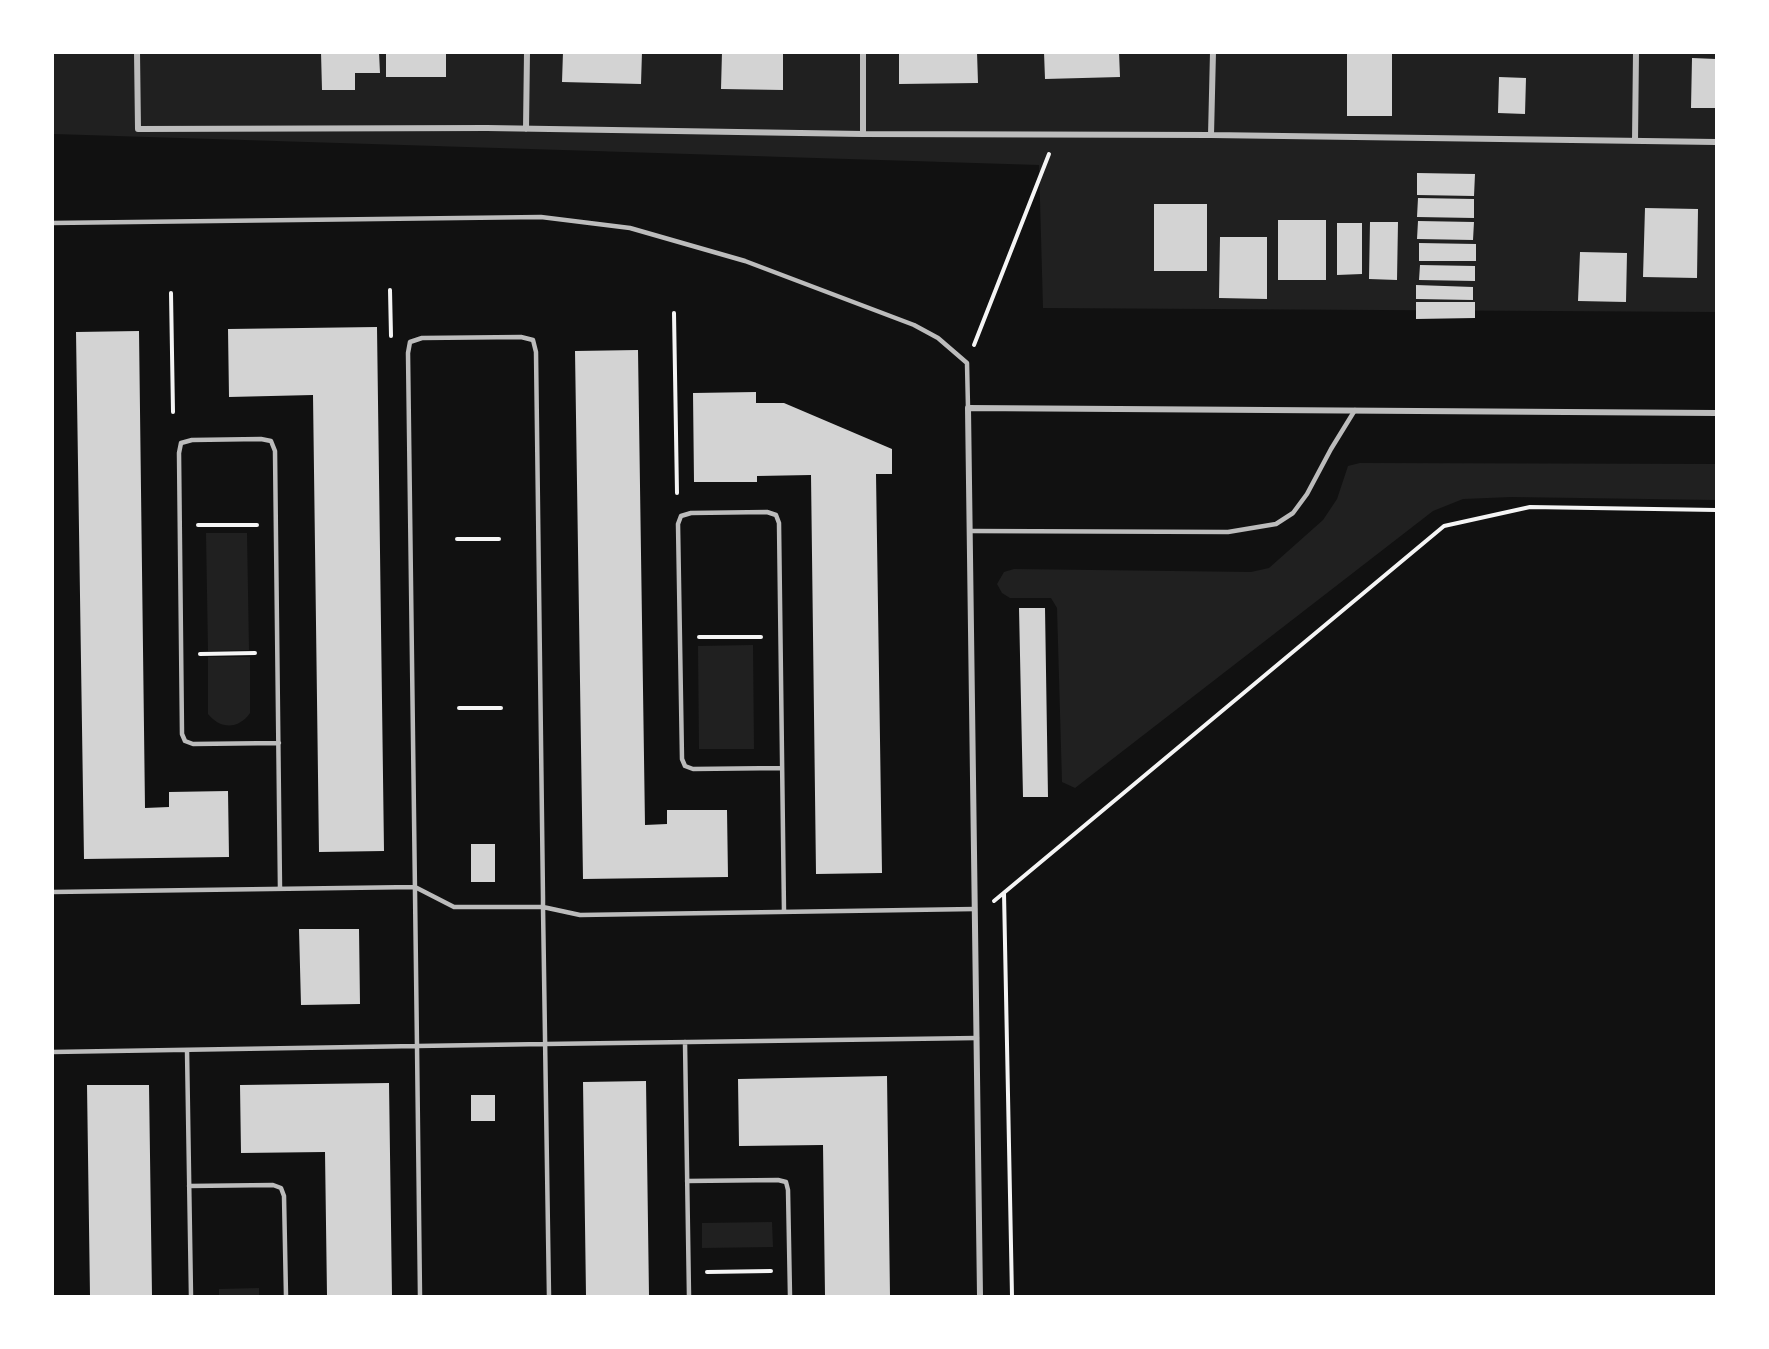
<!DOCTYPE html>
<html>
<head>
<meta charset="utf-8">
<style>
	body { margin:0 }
	#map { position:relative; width:1769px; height:1349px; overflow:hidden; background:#111; font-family:"Exo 2",sans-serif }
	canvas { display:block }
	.frame { position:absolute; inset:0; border:54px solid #fff; pointer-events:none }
</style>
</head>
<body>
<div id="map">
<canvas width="1769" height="1349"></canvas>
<div class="frame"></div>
</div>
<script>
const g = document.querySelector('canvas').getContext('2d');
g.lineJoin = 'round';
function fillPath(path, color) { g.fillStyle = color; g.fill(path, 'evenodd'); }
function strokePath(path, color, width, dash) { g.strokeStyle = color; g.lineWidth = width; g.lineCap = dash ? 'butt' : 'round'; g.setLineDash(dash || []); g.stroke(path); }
const green = new Path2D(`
	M 53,52 L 1716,53 L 1716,312 L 1043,308 L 1039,165 L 53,134 Z
	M 1360,463 L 1716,464 L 1716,500 L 1511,497 L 1463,499 L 1433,511 L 1075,788 L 1062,782 L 1057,608 L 1051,598 L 1010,598 L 1002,593 L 997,584 L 1004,572 L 1014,569 L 1251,572 L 1269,568 L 1323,520 L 1337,499 L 1348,466 Z
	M 206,533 L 247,533 L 249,650 L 208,651 Z
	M 753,645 L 754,749 L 699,749 L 698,646 Z
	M 208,657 L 250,657 L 250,713 C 239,729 221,730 208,714 Z
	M 772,1222 L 773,1247 L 702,1248 L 702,1223 Z
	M 259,1288 L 259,1296 L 219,1296 L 219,1289 Z`);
const building = new Path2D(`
	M 321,52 L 379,52 L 380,73 L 355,73 L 355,90 L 322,90 Z
	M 386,52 L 446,52 L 446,77 L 386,77 Z
	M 563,52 L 642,52 L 641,84 L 562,82 Z
	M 722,52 L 783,52 L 783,90 L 721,89 Z
	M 899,52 L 977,52 L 978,83 L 899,84 Z
	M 1044,52 L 1119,52 L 1120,77 L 1045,79 Z
	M 1347,52 L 1392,52 L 1392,116 L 1347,116 Z
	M 1692,58 L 1716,59 L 1716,108 L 1691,108 Z
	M 1499,77 L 1526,78 L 1525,114 L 1498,113 Z
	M 1417,173 L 1475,174 L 1474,196 L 1417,195 Z
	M 1418,198 L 1474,199 L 1474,218 L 1417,217 Z
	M 1154,204 L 1207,204 L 1207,271 L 1154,271 Z
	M 1645,208 L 1698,209 L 1697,278 L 1643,277 Z
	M 1278,220 L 1326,220 L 1326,280 L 1278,280 Z
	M 1418,221 L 1474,222 L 1473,240 L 1417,239 Z
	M 1370,222 L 1398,222 L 1397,280 L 1369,279 Z
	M 1337,223 L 1362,223 L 1362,274 L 1337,275 Z
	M 1220,237 L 1267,237 L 1267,299 L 1219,298 Z
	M 1419,243 L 1476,244 L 1476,261 L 1419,261 Z
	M 1580,252 L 1627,253 L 1626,302 L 1578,301 Z
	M 1420,265 L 1475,266 L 1475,281 L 1419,280 Z
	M 1416,285 L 1473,287 L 1473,300 L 1416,299 Z
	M 1416,302 L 1475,302 L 1475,318 L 1416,319 Z
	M 377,327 L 384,851 L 319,852 L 313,395 L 229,397 L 228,329 Z
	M 139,331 L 145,808 L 169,807 L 169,792 L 228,791 L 229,857 L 84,859 L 76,332 Z
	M 638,350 L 645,825 L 667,824 L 667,810 L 727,810 L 728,877 L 583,879 L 575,351 Z
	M 756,392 L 756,403 L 784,403 L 892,449 L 892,474 L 876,474 L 882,873 L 816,874 L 811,475 L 757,476 L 757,482 L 694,482 L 693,393 Z
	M 1019,608 L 1045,608 L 1048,797 L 1023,797 Z
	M 471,844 L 495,844 L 495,882 L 471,882 Z
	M 299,929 L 359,929 L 360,1004 L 301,1005 Z
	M 887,1076 L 890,1296 L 825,1296 L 823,1145 L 739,1146 L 738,1079 Z
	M 646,1081 L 649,1296 L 586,1296 L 583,1082 Z
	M 389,1083 L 392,1296 L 327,1296 L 325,1152 L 241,1153 L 240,1085 Z
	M 87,1085 L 149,1085 L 152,1296 L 90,1296 Z
	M 471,1095 L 495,1095 L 495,1121 L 471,1121 Z`);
const path = new Path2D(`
	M 390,290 L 391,336
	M 171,293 L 173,412
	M 674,313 L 677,493
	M 974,345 L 1049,154
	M 198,525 L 257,525
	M 457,539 L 499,539
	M 699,637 L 761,637
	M 200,654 L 255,653
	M 459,708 L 501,708
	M 1004,893 L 1012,1296
	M 994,901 L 1444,526 L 1530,507 L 1716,510
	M 707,1272 L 771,1271`);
const service = new Path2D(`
	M 52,223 L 541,217 L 630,228 L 745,261 L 914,325 L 938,338 L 967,363 L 968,408
	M 970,531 L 1228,532 L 1276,524 L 1293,513 L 1307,494 L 1331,449 L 1355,410
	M 279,743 L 193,744 L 185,741 L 182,734 L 179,453 L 181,443 L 192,440 L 261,439 L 271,441 L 275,451 C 277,597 278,743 280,889
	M 782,768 L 693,769 L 685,766 L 682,759 L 678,524 L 681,516 L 691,513 L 767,512 L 776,515 L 779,523 L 784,912
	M 52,892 L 415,887 L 454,907 L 543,907 L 580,915 L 975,909
	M 685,1042 L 689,1296
	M 187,1050 L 191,1296
	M 52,1052 L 417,1046 L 420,1296
	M 687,1181 L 778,1180 L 786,1182 L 788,1190 L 790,1296
	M 189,1186 L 273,1185 L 281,1188 L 284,1196 L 286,1296
	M 549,1296 C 547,1167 545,1037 543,907 L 543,898 L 536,352 L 533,340 L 521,337 L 422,338 L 410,342 L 408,353 L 417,1046 L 545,1044 L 977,1038`);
const minor = new Path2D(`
	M 137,52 L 138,129 L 487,128 L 863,134 L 1211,135 L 1716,142
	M 526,129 L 527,52
	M 863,134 L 863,52
	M 1211,135 L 1213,52
	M 1635,141 L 1636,52
	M 980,1296 L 968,408 L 1716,413`);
fillPath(green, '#202020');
fillPath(building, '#d3d3d3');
strokePath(path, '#f5f5f5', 4);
strokePath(service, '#bcbcbc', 4.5);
strokePath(minor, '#bcbcbc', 6);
</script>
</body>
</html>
